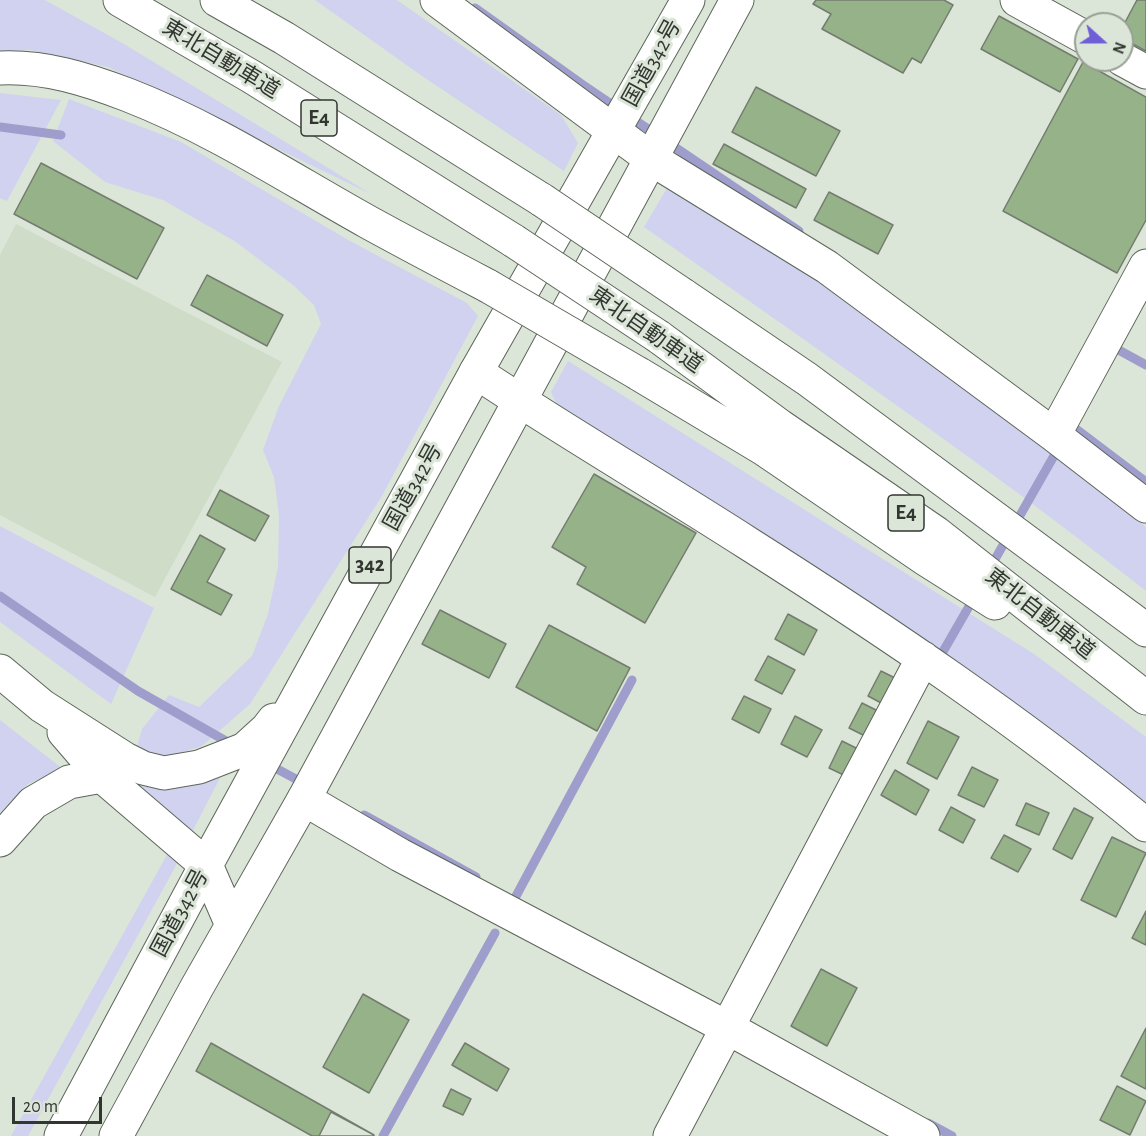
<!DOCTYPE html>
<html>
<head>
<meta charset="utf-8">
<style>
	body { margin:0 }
	#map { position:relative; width:1146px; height:1136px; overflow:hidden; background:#dce6d8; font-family:"Alegreya Sans",sans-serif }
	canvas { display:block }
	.north { position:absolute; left:1074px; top:12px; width:60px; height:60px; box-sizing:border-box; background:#dce6d8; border:2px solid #98a095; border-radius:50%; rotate:111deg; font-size:16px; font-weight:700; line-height:24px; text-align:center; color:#323631 }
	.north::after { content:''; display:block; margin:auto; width:21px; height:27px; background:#6f5ed8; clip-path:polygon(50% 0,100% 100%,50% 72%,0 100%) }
	.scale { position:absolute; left:12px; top:1097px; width:90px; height:27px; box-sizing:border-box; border:3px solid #323631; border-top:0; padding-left:8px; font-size:18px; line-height:21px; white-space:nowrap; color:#323631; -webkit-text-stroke:4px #dce6d8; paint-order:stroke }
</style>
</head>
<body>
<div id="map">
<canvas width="1146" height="1136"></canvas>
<div class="north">N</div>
<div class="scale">20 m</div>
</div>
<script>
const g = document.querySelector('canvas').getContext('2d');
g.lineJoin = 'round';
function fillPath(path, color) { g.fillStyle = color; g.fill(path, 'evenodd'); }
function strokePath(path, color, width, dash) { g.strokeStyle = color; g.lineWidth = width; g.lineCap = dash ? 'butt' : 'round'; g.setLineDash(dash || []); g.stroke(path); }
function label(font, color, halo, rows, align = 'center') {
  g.font = font + ' "Alegreya Sans","Noto Sans JP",sans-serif'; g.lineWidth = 6; g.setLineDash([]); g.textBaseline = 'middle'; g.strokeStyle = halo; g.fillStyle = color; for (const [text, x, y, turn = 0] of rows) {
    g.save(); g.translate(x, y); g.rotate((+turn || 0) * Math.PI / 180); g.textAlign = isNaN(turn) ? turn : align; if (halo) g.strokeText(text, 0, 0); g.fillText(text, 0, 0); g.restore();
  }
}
const built = new Path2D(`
	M 16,224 L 282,362 L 155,597 L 0,515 L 0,255 Z`);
const green = new Path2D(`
	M 0,0 L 45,0 L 124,44 L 371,194 L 108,67 L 30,50 L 0,52 Z
	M 315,0 L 397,0 L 561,115 L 578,143 L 564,171 L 422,76 Z
	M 0,93 L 61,100 L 7,201 L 0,198 Z
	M 69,99 L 181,142 L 350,241 L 467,303 L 478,316 L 382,496 L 250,704 L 202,746 L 163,758 L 136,750 L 142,729 L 169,695 L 199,707 L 252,656 L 268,614 L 278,567 L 279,516 L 274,477 L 263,450 L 279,406 L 321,324 L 314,305 L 293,285 L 236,242 L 163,200 L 105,182 L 53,141 Z
	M 667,188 L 687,194 L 853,302 L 1146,527 L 1146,591 C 984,463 812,346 644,227 Z
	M 568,361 L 1034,654 L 1146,737 L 1146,813 L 1070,742 L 557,405 L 551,392 Z
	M 0,526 L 154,608 L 111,704 L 0,622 Z
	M 0,720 L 63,769 L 28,784 L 0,813 Z
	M 220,778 L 192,832 L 125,779 L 164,788 Z
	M 168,853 L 179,860 L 28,1136 L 11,1136 Z`);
const stream = new Path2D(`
	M 475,8 L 583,85 L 799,231
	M 0,127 L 61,135
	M 1115,348 L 1146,365
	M 1067,422 L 1146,482
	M 990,568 L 1059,447
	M 0,596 L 138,691 L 233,745
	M 937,662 L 975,596
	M 266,763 L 307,785
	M 364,815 L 476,877
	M 515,898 L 632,680
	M 928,1123 L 952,1136
	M 383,1136 L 495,933`);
const building = new Path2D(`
	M 816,0 L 944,0 L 953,5 L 921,63 L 912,58 L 903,73 L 822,29 L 831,14 L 813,4 Z
	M 1137,0 L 1146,0 L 1146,51 L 1122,38 L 1122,28 Z
	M 999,16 L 1078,59 L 1060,92 L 981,49 Z
	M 1083,62 L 1146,97 L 1146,220 L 1117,273 L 1003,211 Z
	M 756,87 L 840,131 L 816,176 L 732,132 Z
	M 724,144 L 806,189 L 796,208 L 713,164 Z
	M 41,163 L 164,228 L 137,279 L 14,214 Z
	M 829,192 L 893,225 L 878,254 L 814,220 Z
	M 207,275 L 283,315 L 267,346 L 191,305 Z
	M 594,474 L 696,533 L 645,623 L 577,584 L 586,567 L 552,547 Z
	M 220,490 L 269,516 L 255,541 L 207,515 Z
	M 200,535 L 225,549 L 207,582 L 232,595 L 221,615 L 171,589 Z
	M 440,610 L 506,644 L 489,678 L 422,644 Z
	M 788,614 L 817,630 L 804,655 L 775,639 Z
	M 549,625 L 630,668 L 597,731 L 516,687 Z
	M 768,656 L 795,670 L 782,694 L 755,680 Z
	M 881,671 L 899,680 L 885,705 L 868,696 Z
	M 744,696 L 771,709 L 759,733 L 732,719 Z
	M 862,703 L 882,713 L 869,738 L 849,728 Z
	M 795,716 L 822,730 L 807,757 L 781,744 Z
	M 928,721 L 959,737 L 937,779 L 907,763 Z
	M 842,741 L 862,751 L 850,778 L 829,768 Z
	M 972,767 L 998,780 L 984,807 L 958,795 Z
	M 895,770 L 929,790 L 916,815 L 881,795 Z
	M 1026,803 L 1049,813 L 1039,835 L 1016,825 Z
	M 951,807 L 975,820 L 963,843 L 939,830 Z
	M 1074,808 L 1093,818 L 1072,859 L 1053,849 Z
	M 1004,835 L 1031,849 L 1018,872 L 991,858 Z
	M 1112,837 L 1146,853 L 1116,917 L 1081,900 Z
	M 1146,911 L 1146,945 L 1132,938 Z
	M 821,969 L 857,988 L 827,1046 L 791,1026 Z
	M 363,994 L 409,1020 L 369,1093 L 323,1067 Z
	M 1146,1028 L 1146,1089 L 1121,1076 Z
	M 211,1043 L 374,1135 L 374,1136 L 312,1136 L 196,1071 Z
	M 465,1043 L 509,1069 L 497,1091 L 452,1065 Z
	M 1117,1086 L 1146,1101 L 1130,1135 L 1100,1120 Z
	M 451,1089 L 471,1099 L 463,1115 L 443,1106 Z
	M 331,1112 L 374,1135 L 374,1136 L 319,1136 Z`);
const minor = new Path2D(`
	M 437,0 L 650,158 L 827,267 L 1054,435 L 1146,506
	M 1017,0 L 1086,38
	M 1122,59 L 1146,72
	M 476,372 C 566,432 659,486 749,544 C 886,631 1021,722 1146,825
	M 1054,435 L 1146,266
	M 304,799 L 400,855 L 728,1028 L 923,1136
	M 0,840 L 33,803 L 69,782 L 102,776
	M 670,1136 L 923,658`);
const highway = new Path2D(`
	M 120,0 L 252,77 L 514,241
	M 217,0 L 284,38 L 542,200
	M 0,68 C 45,66 86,79 128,95 C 213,128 289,178 368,222 C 408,244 448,265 488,286
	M 683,295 L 807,379 L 1146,630
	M 659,337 L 780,426 L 936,533 L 1146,698
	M 639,374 L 764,449 L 927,560 L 995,603
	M 0,671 L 42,706 L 125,759 L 143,768 L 164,773 L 199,767 L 245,749 L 267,729 L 274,720
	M 64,732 L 102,776 L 206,865 L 232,925
	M 61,1136 L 206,865 L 476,372 L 688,0
	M 116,1136 L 197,987 L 304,799 L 737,0`);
const highwayBridge = new Path2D(`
	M 542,200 L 683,295
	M 514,241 L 659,337
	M 488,286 L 639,374`);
const shields = [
	[319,118,36],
	[906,513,36],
	[370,565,42]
];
const shieldNames = [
	["E4",319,118],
	["E4",906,513],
	["342",370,565]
];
const streetNames = [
	["東北自動車道",221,59,31],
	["国道342号",652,63,-61],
	["東北自動車道",646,330,35],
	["国道342号",413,487,-61],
	["東北自動車道",1040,614,38],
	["国道342号",180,913,-62]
];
fillPath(built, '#cedcc8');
fillPath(green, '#d1d1f0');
strokePath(stream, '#9e9dcb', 9);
fillPath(building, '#95b288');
strokePath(building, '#737c6f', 1.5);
strokePath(minor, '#5d665a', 35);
strokePath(highway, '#5d665a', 35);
strokePath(minor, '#fff', 33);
strokePath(highway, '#fff', 33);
strokePath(highwayBridge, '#5d665a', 35, []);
strokePath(highwayBridge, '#fff', 33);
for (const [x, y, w] of shields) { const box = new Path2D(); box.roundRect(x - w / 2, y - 18, w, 36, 4.5); g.fillStyle = '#dce6d8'; g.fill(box); strokePath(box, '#323631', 1.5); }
label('bold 21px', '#323631', null, shieldNames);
label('22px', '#323631', '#dce6d8', streetNames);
</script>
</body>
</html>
